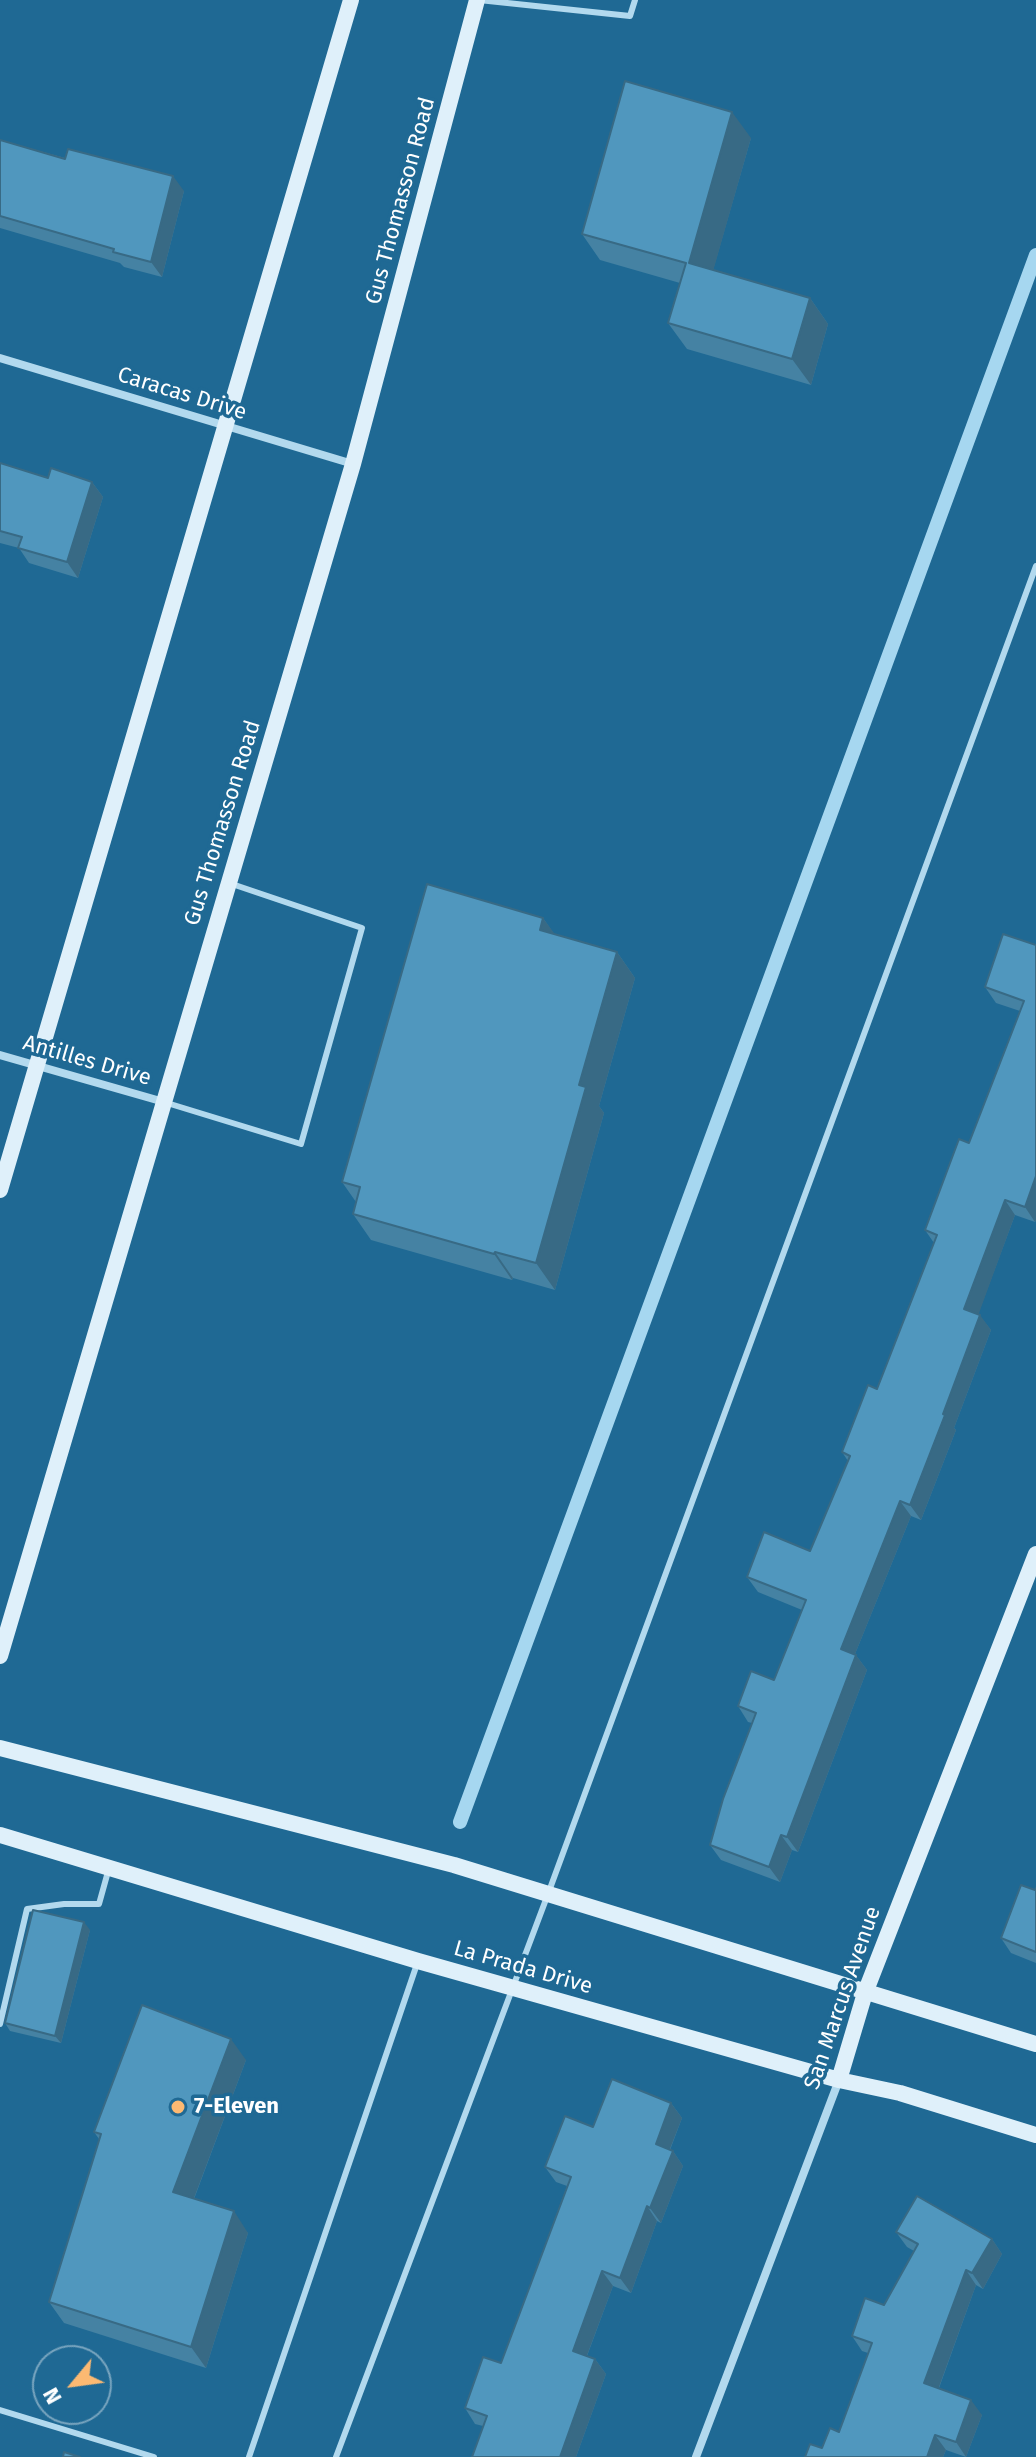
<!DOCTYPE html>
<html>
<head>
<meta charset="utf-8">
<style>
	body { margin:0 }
	#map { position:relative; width:1036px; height:2457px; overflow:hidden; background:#1f6994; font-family:"Fira Sans",sans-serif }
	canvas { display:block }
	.north { position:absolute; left:32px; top:2345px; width:80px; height:80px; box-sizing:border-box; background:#1f6994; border:2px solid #79a5bf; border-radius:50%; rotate:241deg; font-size:22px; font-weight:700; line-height:32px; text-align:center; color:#fff }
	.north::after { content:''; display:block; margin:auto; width:28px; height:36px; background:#fcb972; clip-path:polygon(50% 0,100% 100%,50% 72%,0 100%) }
</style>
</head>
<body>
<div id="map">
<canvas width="1036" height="2457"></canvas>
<div class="north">N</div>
</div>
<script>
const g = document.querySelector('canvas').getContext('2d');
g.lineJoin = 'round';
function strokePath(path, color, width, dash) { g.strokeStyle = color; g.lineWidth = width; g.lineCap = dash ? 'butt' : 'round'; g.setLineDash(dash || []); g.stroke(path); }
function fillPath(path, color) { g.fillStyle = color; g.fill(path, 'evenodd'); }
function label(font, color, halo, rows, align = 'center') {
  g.font = font + ' "Fira Sans",sans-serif'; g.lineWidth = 7; g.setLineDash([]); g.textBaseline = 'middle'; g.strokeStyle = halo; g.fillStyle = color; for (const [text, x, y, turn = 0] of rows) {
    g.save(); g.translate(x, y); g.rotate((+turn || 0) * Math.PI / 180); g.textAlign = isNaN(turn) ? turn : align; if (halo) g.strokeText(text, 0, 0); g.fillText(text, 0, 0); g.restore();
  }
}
const stream = new Path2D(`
	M 460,1822 L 1036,255`);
const lane = new Path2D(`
	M 479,0 L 630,16 L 635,0
	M 167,1103 L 301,1144 L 362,928 L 229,883
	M 0,2024 L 27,1909 L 64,1904 L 99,1904 L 109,1868
	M 0,2410 L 154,2457
	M 249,2457 L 418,1961
	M 336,2457 L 548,1894 L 1036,566`);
const street = new Path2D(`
	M 0,358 L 353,464
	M 0,1055 L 164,1102
	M 696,2457 L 839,2080`);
const secondary = new Path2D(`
	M 0,1190 L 351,0
	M 0,1656 L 353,464 L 477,0
	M 0,1748 L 454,1865 L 1036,2044
	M 0,1835 L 418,1961 L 839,2080 L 900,2093 L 1036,2135
	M 839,2080 L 865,1993 L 1036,1554`);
const wall = new Path2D(`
	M 751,138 L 713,270 L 810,298 L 828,324 L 811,385 L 687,349 L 668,323 L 680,283 L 600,260 L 582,234 Z
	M 0,140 L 184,191 L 162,277 L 124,267 L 120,263 L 0,228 Z
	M 0,463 L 48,478 L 92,482 L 103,497 L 78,578 L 29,563 L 19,548 L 0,543 Z
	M 543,918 L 554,934 L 617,952 L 635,978 L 599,1106 L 604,1113 L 555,1290 L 513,1278 L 512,1280 L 371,1240 L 353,1214 L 356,1202 L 342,1182 Z
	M 1036,945 L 1036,1220 L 1035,1222 L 1015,1215 L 978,1314 L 991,1330 L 954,1428 L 956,1430 L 921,1520 L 911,1516 L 855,1654 L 867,1670 L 798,1852 L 792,1850 L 780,1882 L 721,1860 L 710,1845 L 752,1723 L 748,1722 L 738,1706 L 774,1680 L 802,1610 L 758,1592 L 747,1577 L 810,1551 L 848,1461 L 842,1452 L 877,1389 L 934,1243 L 925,1230 L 969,1143 L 1020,1011 L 996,1003 L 985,987 Z
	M 1036,1888 L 1036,1963 L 1011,1953 L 1001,1938 Z
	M 90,1930 L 61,2043 L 10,2031 L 5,2023 Z
	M 246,2060 L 194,2199 L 248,2233 L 206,2368 L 64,2323 L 49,2302 L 99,2139 L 94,2132 Z
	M 671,2103 L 682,2118 L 670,2150 L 673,2151 L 683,2166 L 661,2223 L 657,2221 L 631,2293 L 613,2286 L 587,2356 L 595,2359 L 606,2374 L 576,2457 L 472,2457 L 483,2426 L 475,2424 L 465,2408 L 501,2363 L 567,2186 L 556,2182 L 545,2167 L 593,2127 Z
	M 896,2232 L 992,2239 L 1002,2254 L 983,2289 L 976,2285 L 939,2388 L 982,2415 L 966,2457 L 946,2450 L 943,2457 L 805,2457 L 822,2448 L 839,2432 L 868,2353 L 862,2351 L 852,2336 L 884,2305 L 914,2251 L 907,2247 Z`);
const shadedWall = new Path2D(`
	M 732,112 L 751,138 L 708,289 L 689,263 Z
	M 173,176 L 184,191 L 162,277 L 151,262 Z
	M 810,298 L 828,324 L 811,385 L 792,359 Z
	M 92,482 L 103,497 L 78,578 L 67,562 Z
	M 543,918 L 562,944 L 540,930 Z
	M 617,952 L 635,978 L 599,1106 L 604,1113 L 555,1290 L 536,1263 L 579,1085 Z
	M 1036,1176 L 1036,1220 L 1035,1222 L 1025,1207 Z
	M 1005,1200 L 1015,1215 L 975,1324 L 964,1309 Z
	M 495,1252 L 513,1278 L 512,1280 L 494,1254 Z
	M 980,1315 L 991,1330 L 954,1428 L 956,1430 L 921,1520 L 910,1505 L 943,1414 Z
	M 900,1501 L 911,1516 L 851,1664 L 841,1649 Z
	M 856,1655 L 867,1670 L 798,1852 L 787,1837 Z
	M 781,1835 L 792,1850 L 780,1882 L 769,1867 Z
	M 84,1922 L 90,1930 L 61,2043 L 55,2036 Z
	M 231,2039 L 246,2060 L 188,2214 L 173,2192 Z
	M 671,2103 L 682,2118 L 666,2159 L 656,2144 Z
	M 673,2151 L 683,2166 L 661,2223 L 650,2208 Z
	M 647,2206 L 657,2221 L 631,2293 L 620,2278 Z
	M 234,2211 L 248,2233 L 206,2368 L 191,2347 Z
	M 992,2239 L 1002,2254 L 983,2289 L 972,2273 Z
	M 966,2270 L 976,2285 L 935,2398 L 924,2383 Z
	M 602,2271 L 613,2286 L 583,2366 L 573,2351 Z
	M 595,2359 L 606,2374 L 576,2457 L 560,2457 Z
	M 971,2400 L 982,2415 L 966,2457 L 956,2442 Z
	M 935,2435 L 946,2450 L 943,2457 L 927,2457 Z`);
const building = new Path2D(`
	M 625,81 L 732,112 L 689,263 L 810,298 L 792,359 L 668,323 L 686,263 L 582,234 Z
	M 0,140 L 65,159 L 68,149 L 173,176 L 151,262 L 113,252 L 114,249 L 0,216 Z
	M 0,463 L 48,478 L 51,468 L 92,482 L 67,562 L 18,548 L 22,537 L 0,531 Z
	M 427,884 L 543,918 L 540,930 L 617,952 L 579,1085 L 586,1087 L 536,1263 L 495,1252 L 494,1254 L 353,1214 L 360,1187 L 342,1182 Z
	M 1003,934 L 1036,945 L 1036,1176 L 1025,1207 L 1005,1200 L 964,1309 L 980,1315 L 943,1414 L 945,1415 L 910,1505 L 900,1501 L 841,1649 L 856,1655 L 787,1837 L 781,1835 L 769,1867 L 710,1845 L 723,1799 L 756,1713 L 738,1706 L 751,1671 L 774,1680 L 806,1600 L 747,1577 L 764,1532 L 810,1551 L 850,1456 L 842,1452 L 868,1385 L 877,1389 L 937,1235 L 925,1230 L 959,1139 L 969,1143 L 1024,1001 L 985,987 Z
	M 1021,1885 L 1035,1890 L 1036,1888 L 1036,1952 L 1001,1938 Z
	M 33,1910 L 84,1922 L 55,2036 L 5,2023 Z
	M 142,2005 L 231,2039 L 173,2192 L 234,2211 L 191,2347 L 49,2302 L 101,2134 L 94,2132 Z
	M 612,2079 L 671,2103 L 656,2144 L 673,2151 L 650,2208 L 647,2206 L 620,2278 L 602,2271 L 573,2351 L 595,2359 L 560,2457 L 472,2457 L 487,2416 L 465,2408 L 483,2357 L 501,2363 L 571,2177 L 545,2167 L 565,2116 L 593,2127 Z
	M 917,2196 L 992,2239 L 972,2273 L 966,2270 L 924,2383 L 971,2400 L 956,2442 L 935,2435 L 927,2457 L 805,2457 L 810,2444 L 822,2448 L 830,2428 L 839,2432 L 872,2343 L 852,2336 L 865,2298 L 884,2305 L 918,2244 L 896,2232 Z
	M 64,2452 L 80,2457 L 63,2457 Z`);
const markers = [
	[178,2107,8,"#fcb972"]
];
const streetNames = [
	["Gus Thomasson Road",401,201,-75],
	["Caracas Drive",182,394,17],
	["Gus Thomasson Road",223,823,-73],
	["Antilles Drive",87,1061,16],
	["La Prada Drive",523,1968,16],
	["San Marcus Avenue",843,1998,-71]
];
const poiNames = [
	["7-Eleven",194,2107]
];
strokePath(stream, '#a6d7f0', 14);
strokePath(lane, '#b2d9ee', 6);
strokePath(street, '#b2d9ee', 8);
strokePath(secondary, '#dff0fa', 16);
fillPath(wall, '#4582a3');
fillPath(shadedWall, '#386a85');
fillPath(building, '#5097be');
strokePath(building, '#386a85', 2);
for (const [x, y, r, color] of markers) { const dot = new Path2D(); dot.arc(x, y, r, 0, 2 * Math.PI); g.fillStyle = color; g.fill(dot); strokePath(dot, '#1f6994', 3); }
label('22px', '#fff', '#1f6994', streetNames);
label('bold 22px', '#fff', '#1f6994', poiNames, 'left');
</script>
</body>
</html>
